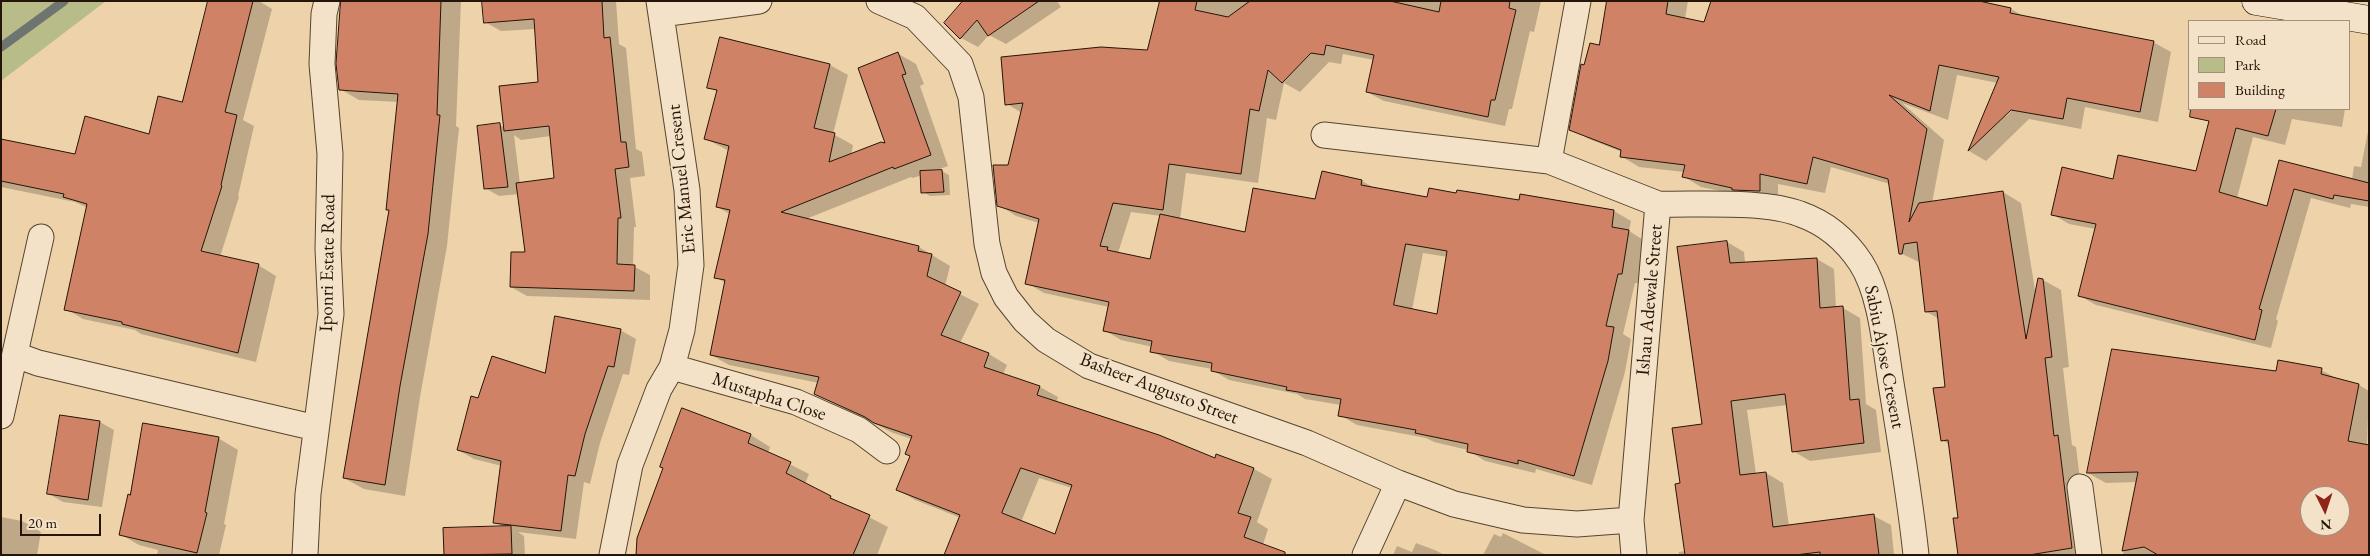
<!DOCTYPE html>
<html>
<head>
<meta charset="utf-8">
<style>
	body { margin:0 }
	#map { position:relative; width:2370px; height:556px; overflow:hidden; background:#eed3aa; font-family:"EB Garamond",serif }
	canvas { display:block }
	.frame { position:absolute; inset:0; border:2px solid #241508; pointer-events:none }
	.legend { position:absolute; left:2188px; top:20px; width:162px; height:90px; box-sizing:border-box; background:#f4e2c8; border:1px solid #a1907b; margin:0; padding:6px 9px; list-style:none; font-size:15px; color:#241508 }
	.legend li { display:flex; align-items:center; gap:10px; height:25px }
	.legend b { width:25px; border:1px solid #a1907b }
	.north { position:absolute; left:2300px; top:486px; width:50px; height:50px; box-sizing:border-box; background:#f4e2c8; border:1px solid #a1907b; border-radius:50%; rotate:176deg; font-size:14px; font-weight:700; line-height:20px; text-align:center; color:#241508 }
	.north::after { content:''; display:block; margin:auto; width:18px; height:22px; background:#8f2418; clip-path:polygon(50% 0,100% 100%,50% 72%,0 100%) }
	.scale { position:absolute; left:20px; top:514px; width:81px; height:22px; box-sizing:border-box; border:2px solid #241508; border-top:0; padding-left:6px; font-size:15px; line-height:18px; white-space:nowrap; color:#241508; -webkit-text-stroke:4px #f4e2c8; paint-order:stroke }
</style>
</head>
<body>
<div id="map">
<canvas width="2370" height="556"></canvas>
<div class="frame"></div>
<ul class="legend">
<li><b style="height:6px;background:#f4e2c8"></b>Road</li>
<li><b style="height:14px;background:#b8bc88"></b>Park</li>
<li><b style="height:14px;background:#d08267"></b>Building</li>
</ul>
<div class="north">N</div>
<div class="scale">20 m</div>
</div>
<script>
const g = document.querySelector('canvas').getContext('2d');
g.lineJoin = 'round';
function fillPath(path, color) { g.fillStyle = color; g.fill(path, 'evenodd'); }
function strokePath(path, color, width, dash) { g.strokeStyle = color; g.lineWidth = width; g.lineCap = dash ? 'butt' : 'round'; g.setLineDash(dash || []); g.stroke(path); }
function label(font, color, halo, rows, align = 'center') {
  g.font = font + ' "EB Garamond",serif'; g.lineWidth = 4; g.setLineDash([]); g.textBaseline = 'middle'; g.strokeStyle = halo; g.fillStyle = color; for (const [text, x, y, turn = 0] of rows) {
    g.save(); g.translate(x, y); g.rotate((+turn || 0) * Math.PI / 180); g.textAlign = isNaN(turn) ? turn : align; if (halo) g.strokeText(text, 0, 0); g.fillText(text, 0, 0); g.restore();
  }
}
const green = new Path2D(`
	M 1,1 L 106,1 L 1,81 Z`);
const shadow = new Path2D(`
	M 209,1 L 259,1 L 272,9 L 243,120 L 254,126 L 238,196 L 239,197 L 220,257 L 258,265 L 276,276 L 256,362 L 141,334 L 135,330 L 83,319 L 66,309 L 88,208 L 75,202 L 1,187 L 1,140 L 75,155 L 150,135 L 183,103 Z
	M 342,1 L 461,1 L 456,126 L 459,128 L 447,246 L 420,397 L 405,496 L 364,489 L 344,478 L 390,211 L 387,209 L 399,102 L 359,100 L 340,89 L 338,64 Z
	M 483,1 L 616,1 L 619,44 L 626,48 L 636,149 L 642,152 L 645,176 L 630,178 L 636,227 L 634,227 L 633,266 L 650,275 L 650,300 L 527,296 L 511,287 L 526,254 L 519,194 L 499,196 L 485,188 L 500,125 L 505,128 L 540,83 L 536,29 L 501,31 L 485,22 ZM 514,135 L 521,140 L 551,136 L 556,180 L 520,184 Z
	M 965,1 L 1057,1 L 1061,7 L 1006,44 L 989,35 L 978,47 L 961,38 Z
	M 1160,1 L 1541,1 L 1534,32 L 1530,31 L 1512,109 L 1509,109 L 1505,126 L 1384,101 L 1367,92 L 1374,60 L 1343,54 L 1341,64 L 1329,62 L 1300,92 L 1284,83 L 1276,120 L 1267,118 L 1258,183 L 1186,173 L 1180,220 L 1246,234 L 1316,200 L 1323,173 L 1362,181 L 1376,189 L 1428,198 L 1520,201 L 1614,211 L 1631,221 L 1629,231 L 1645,241 L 1639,283 L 1635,283 L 1623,334 L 1631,339 L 1625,372 L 1592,485 L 1536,469 L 1535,473 L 1485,461 L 1468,450 L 1434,442 L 1426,438 L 1357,425 L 1340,415 L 1341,405 L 1305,399 L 1297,394 L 1229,380 L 1212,370 L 1212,369 L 1169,361 L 1152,351 L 1153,347 L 1121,340 L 1104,330 L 1109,307 L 1044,293 L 1027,283 L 1039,223 L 1016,216 L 999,205 L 1022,113 L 1007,104 L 1148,51 ZM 1131,212 L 1161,216 L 1151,261 L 1118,253 ZM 1423,253 L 1448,257 L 1438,315 L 1412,310 Z
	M 1608,1 L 1688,1 L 1685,19 L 1705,24 L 1972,1 L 2011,9 L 2025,17 L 2153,42 L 2171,52 L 2158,122 L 2085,107 L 2081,129 L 2029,119 L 1986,161 L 1969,151 L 1998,83 L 1957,75 L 1948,120 L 1902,103 L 1944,140 L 1932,203 L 2003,192 L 2021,203 L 2036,296 L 2043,280 L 2061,290 L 2069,367 L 2063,368 L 2072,445 L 2076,447 L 2089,555 L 1959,555 L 1959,519 L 1950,445 L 1942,440 L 1947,388 L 1939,319 L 1927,312 L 1921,263 L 1900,253 L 1890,184 L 1831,167 L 1825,193 L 1778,184 L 1778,201 L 1745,196 L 1701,187 L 1683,176 L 1684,172 L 1639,167 L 1621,156 L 1622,152 L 1589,139 L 1571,129 L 1585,67 L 1600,46 ZM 2016,106 L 2006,116 L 2006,113 Z
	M 897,53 L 916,64 L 924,84 L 920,86 L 948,166 L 934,171 L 942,171 L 949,175 L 950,195 L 930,196 L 923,192 L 922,175 L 913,178 L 911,177 L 806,219 L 919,247 L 950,266 L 945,286 L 979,304 L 960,343 L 989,354 L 1007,365 L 1003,374 L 1040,387 L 1058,397 L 1056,403 L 1216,459 L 1217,456 L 1254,469 L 1272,479 L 1257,522 L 1268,529 L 1263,545 L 1289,555 L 945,555 L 961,518 L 915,500 L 897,489 L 911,456 L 912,439 L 893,433 L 815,394 L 819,383 L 729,365 L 711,355 L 725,283 L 716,277 L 730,214 L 717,207 L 729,151 L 706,139 L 718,92 L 709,87 L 830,65 L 848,75 L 833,134 L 853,145 L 851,155 L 887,145 ZM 1039,478 L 1072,488 L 1056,535 L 1021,522 Z
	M 2220,109 L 2345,109 L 2342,127 L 2292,119 L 2285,145 L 2253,137 L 2237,198 L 2268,207 L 2280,162 L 2352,180 L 2354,166 L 2361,167 L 2369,126 L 2369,207 L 2351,204 L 2350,208 L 2311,198 L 2276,319 L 2278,321 L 2271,348 L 2096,305 L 2080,296 L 2096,229 L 2069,224 L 2052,214 L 2114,180 L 2197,173 L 2214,132 Z
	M 1727,242 L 1744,252 L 1745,263 L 1817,259 L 1834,269 L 1836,308 L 1843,308 L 1860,318 L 1866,404 L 1876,410 L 1881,452 L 1810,461 L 1793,451 L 1787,405 L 1747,410 L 1756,474 L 1766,473 L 1783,483 L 1789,526 L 1874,516 L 1891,525 L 1894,555 L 1679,555 L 1679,552 L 1685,551 L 1681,484 L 1704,425 Z
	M 620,330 L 636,339 L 629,375 L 623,374 L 600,443 L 590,484 L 584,482 L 576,539 L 518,532 L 524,536 L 525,555 L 445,555 L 505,528 L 494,522 L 502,466 L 474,459 L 458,450 L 479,399 L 546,374 Z
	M 2321,370 L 2340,380 L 2359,385 L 2369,391 L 2367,446 L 2369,555 L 2123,555 L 2137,482 L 2106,483 L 2088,473 L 2277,373 ZM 2310,496 L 2340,496 L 2340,526 L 2310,526 Z
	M 683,410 L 751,435 L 770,447 L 768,453 L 809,474 L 805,484 L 888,527 L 877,555 L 682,555 L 664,468 Z
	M 61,417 L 100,422 L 114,430 L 102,507 L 63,502 L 49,494 Z
	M 218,438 L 238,450 L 224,524 L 226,525 L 219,555 L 157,555 L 158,550 L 139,545 L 120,534 Z
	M 1,517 L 22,521 L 41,532 L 37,555 L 1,555 Z
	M 1503,533 L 1546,555 L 1483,555 L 1494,534 L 1501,537 Z
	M 1416,543 L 1437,551 L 1444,555 L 1393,555 L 1397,546 L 1412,552 Z`);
const stream = new Path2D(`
	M 1,47 L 64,1`);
const building = new Path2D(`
	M 208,1 L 253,1 L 225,112 L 237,115 L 221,185 L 222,186 L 201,251 L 259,264 L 238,353 L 122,324 L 122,322 L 64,310 L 87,204 L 63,197 L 64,194 L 1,181 L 1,139 L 75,154 L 85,116 L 149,134 L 158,96 L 182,102 Z
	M 341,1 L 441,1 L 437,115 L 440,115 L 428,234 L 400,386 L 385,485 L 343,478 L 389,210 L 386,210 L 398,94 L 339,90 L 336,64 Z
	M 482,1 L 602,1 L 604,38 L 610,37 L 621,142 L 626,142 L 629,167 L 615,169 L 621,218 L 618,218 L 617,264 L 635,265 L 634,291 L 510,287 L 511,252 L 525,252 L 516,183 L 554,178 L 549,126 L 504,131 L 499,86 L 538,82 L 534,19 L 484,23 Z
	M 963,1 L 1039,1 L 988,36 L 977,20 L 960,39 L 944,23 Z
	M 1160,1 L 1197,1 L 1195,10 L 1228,17 L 1250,1 L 1390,1 L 1439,12 L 1441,1 L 1510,1 L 1509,8 L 1516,10 L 1495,100 L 1491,100 L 1488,117 L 1366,92 L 1374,55 L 1326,45 L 1324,55 L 1311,53 L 1282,83 L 1268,70 L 1259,111 L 1250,109 L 1241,174 L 1169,164 L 1163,210 L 1113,203 L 1100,246 L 1108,247 L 1107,250 L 1150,259 L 1160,214 L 1245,232 L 1253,188 L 1315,199 L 1322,171 L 1362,180 L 1361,185 L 1427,197 L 1429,188 L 1456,193 L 1457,190 L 1519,200 L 1520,194 L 1614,210 L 1612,227 L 1629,230 L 1622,274 L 1618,274 L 1606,326 L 1614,327 L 1608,361 L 1574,476 L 1518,460 L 1518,464 L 1467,452 L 1468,444 L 1415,433 L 1416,430 L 1338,416 L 1341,399 L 1286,390 L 1287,387 L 1211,371 L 1212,363 L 1150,352 L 1152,341 L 1103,331 L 1109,302 L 1025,284 L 1039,219 L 997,206 L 993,165 L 1008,165 L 1023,103 L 1005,105 L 1001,57 L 1101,47 L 1147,50 ZM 1406,244 L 1447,251 L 1437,314 L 1394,305 Z
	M 1607,1 L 1668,1 L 1666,14 L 1704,22 L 1711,1 L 1979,1 L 2011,8 L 2010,13 L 2154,41 L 2140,112 L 2067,98 L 2063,119 L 2011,110 L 1968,151 L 1999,77 L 1939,65 L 1930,111 L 1889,95 L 1927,129 L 1909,222 L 1919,203 L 2003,191 L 2026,339 L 2038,278 L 2043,279 L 2052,357 L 2045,358 L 2054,436 L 2058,435 L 2072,548 L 2029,555 L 1958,555 L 1953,518 L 1958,518 L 1948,440 L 1941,441 L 1933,388 L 1945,387 L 1937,311 L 1925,312 L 1917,242 L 1904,244 L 1902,254 L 1899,254 L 1888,179 L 1813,157 L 1807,184 L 1760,174 L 1760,191 L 1732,190 L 1732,188 L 1682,177 L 1685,165 L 1620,157 L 1621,150 L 1569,130 L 1581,64 L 1584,65 L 1590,43 L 1599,45 Z
	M 720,37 L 830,64 L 814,128 L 835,133 L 829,162 L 881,142 L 885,143 L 858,68 L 898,52 L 906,74 L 902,75 L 931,155 L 894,169 L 893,167 L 781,212 L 919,246 L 918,251 L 932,254 L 927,276 L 961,292 L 941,335 L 989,353 L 984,367 L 1040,386 L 1037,395 L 1159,435 L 1215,458 L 1216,454 L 1254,468 L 1238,513 L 1251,517 L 1244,537 L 1285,552 L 1285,555 L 944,555 L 960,515 L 896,490 L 910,456 L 905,454 L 912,436 L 874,423 L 865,417 L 814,394 L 819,377 L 710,355 L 725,280 L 714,278 L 730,210 L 716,207 L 729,146 L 704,139 L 717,90 L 707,88 ZM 1021,468 L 1072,485 L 1055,534 L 1002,513 Z
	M 2191,109 L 2276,109 L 2268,136 L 2236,128 L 2219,192 L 2267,206 L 2279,160 L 2369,183 L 2369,201 L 2334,195 L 2333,199 L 2294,189 L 2259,309 L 2262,310 L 2255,340 L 2078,296 L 2096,224 L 2051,215 L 2062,167 L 2113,179 L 2118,155 L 2196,171 L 2209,121 L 2190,117 Z
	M 500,123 L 508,187 L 484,189 L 477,126 Z
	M 942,170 L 944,192 L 921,193 L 920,171 Z
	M 1727,241 L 1730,263 L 1817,258 L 1820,308 L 1843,306 L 1850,400 L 1859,399 L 1864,443 L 1792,452 L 1785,394 L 1731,401 L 1740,475 L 1766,472 L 1773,527 L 1874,514 L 1879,555 L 1820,555 L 1820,552 L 1795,555 L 1685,555 L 1675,484 L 1680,483 L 1672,428 L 1702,424 L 1677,247 Z
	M 555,316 L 621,329 L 614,367 L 608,366 L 585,434 L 575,476 L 568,475 L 561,531 L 493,523 L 501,461 L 457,450 L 471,396 L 478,398 L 492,356 L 545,373 Z
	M 2112,349 L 2276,371 L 2278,360 L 2322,368 L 2321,374 L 2359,384 L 2348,441 L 2369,445 L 2369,555 L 2158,555 L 2144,547 L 2122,551 L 2138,472 L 2087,473 ZM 2310,496 L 2340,496 L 2340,526 L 2310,526 Z
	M 682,408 L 751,434 L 748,443 L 791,462 L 786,473 L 831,496 L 830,498 L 870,515 L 853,555 L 636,555 L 637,538 L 663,468 L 660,467 Z
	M 60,415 L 100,421 L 88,500 L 47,494 Z
	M 143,423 L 219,437 L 205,512 L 207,513 L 197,553 L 119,535 L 128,494 L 130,495 Z
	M 511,526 L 512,554 L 444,555 L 443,528 Z`);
const minor = new Path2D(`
	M 879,1 L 915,17 L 960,64 L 971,97 L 987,244 L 994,273 L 1006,297 L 1025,321 L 1046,340 L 1089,366 L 1307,443 L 1398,483 L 1454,504 L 1523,520 L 1577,524 L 1631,520
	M 1578,1 L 1549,161 L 1658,204 L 1631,520 L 1634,555
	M 661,14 L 759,1
	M 1324,135 L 1549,161
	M 1658,204 C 1698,205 1764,200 1800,214 C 1826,223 1846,240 1861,263 C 1881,294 1885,346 1891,383 C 1900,440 1910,497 1916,555
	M 16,355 L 38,363 L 316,428
	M 672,367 L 796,402 L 859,430 L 887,451
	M 1,416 L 41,237
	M 2080,487 L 2089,555
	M 305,555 L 308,494 L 331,314 L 328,249 L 330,154 L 322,64 L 324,14 L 327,1
	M 612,555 L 630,465 L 659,389 L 672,367 L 682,330 L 691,265 L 687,190 L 659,1
	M 1365,555 L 1398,483`);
const secondary = new Path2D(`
	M 2256,1 L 2369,20`);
const streetNames = [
	["Eric Manuel Cresent",682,179,-96],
	["Iponri Estate Road",328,263,-89],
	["Ishau Adewale Street",1650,300,-85],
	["Sabiu Ajose Cresent",1884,357,79],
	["Basheer Augusto Street",1159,389,21],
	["Mustapha Close",769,397,18]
];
fillPath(green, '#b8bc88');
fillPath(shadow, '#0003');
strokePath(stream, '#6e7470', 9);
fillPath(building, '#d08267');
strokePath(building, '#241508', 1);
strokePath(minor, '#564430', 27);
strokePath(secondary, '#241508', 29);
strokePath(minor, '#f4e2c8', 25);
strokePath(secondary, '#f4e2c8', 28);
label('19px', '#241508', '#f4e2c8', streetNames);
</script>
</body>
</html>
